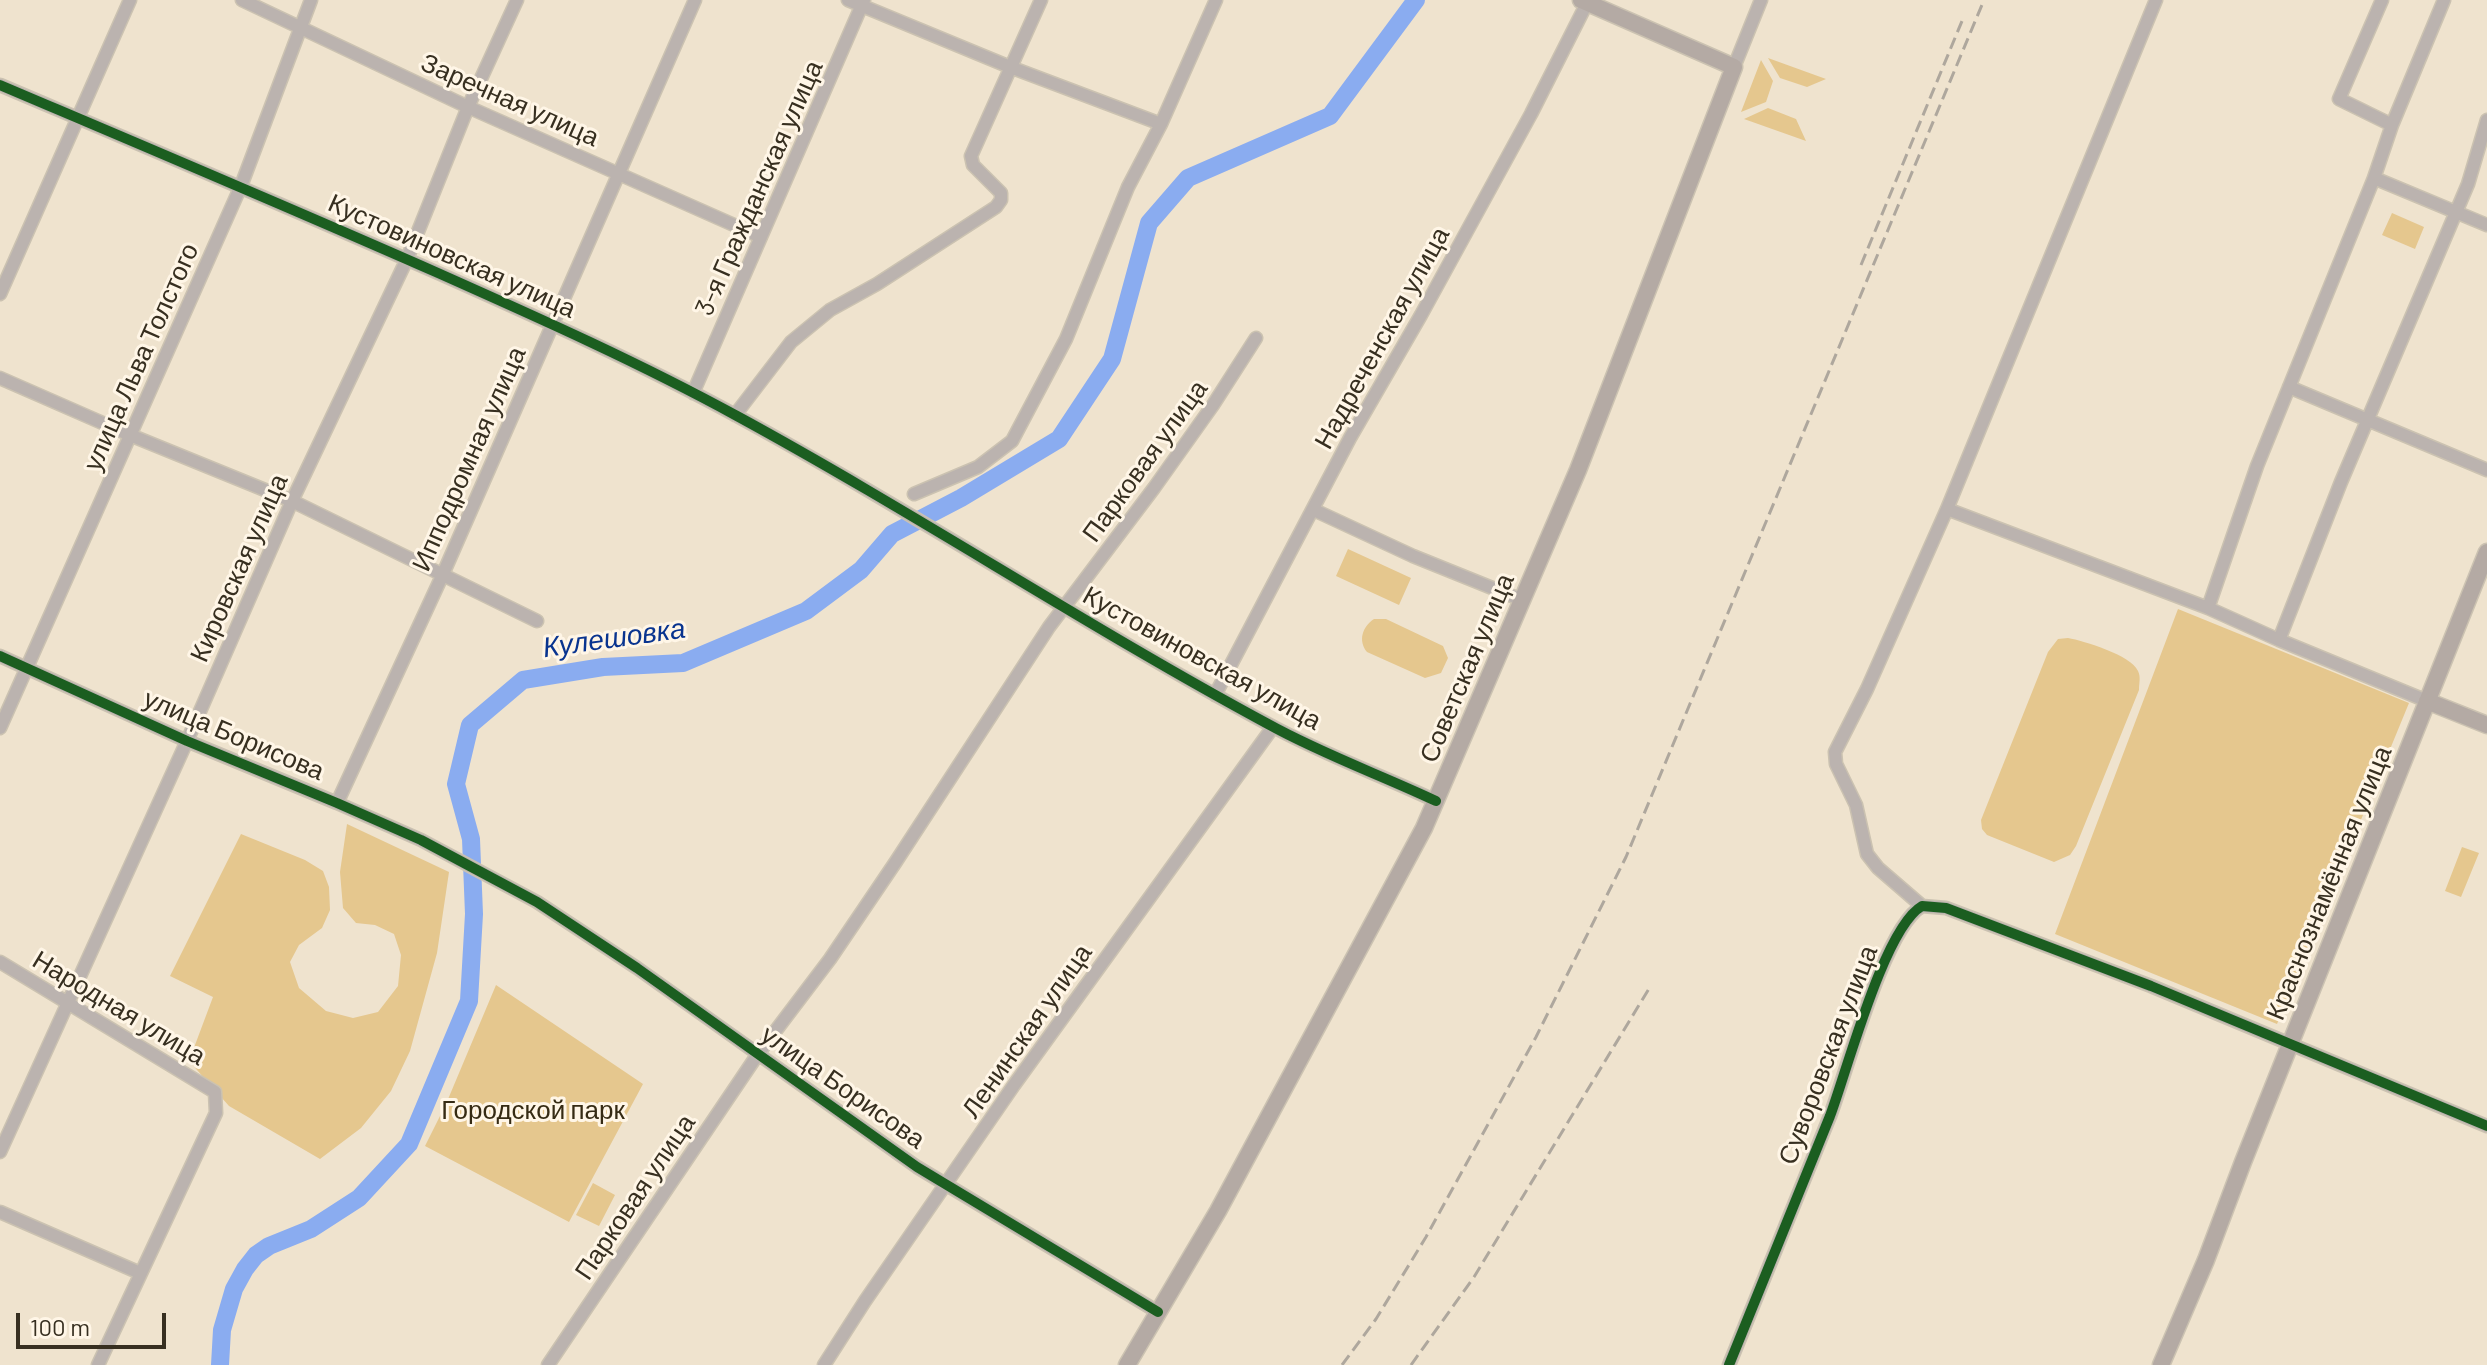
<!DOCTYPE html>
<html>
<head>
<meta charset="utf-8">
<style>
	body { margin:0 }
	#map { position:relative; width:2487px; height:1365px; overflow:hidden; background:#efe3ce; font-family:Barlow,sans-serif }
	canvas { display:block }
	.scale { position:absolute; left:16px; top:1313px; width:150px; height:36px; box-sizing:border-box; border:4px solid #372f20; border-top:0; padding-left:10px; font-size:24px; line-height:28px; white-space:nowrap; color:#372f20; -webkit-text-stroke:6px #fff6e7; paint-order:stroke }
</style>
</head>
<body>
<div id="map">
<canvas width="2487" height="1365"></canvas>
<div class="scale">100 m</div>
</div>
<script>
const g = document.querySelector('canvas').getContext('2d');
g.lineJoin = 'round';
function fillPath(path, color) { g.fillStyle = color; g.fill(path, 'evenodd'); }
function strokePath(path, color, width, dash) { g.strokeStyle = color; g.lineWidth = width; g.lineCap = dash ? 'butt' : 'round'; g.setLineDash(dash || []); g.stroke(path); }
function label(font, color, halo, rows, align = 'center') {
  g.font = font + ' Barlow,sans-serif'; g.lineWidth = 6; g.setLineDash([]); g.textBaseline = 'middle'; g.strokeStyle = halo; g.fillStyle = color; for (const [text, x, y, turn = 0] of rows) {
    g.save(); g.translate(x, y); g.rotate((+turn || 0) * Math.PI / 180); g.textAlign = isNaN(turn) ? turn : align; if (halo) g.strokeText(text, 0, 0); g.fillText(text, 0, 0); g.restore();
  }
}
const green = new Path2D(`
	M 1768,58 L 1826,79 L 1807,87 L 1780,78 Z
	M 1761,60 L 1773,81 L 1766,102 L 1741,112 Z
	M 1768,108 L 1796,119 L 1806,141 L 1744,119 Z
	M 2392,213 L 2424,227 L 2415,249 L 2382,235 Z
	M 1348,549 L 1411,578 L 1399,605 L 1336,576 Z
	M 2178,609 L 2409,703 L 2277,1024 L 2055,934 Z
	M 1374,619 L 1386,619 L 1443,646 L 1448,658 L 1441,673 L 1425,678 L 1367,652 C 1358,641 1362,627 1374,619 Z
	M 2068,638 C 2084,641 2131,655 2138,671 C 2141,677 2139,683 2139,690 L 2076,846 L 2070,855 L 2054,862 L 1987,835 L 1982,829 L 1981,820 L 2048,652 L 2058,639 Z
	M 347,824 L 449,872 L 437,953 L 410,1051 L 391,1091 L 361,1128 L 320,1159 L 229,1106 L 189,1061 L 213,997 L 170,976 L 241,834 L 305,860 L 323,871 L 329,887 L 330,910 L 322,928 L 299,945 L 290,962 L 299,988 L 326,1011 L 353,1018 L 378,1012 L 398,986 L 401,955 L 394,934 L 375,925 L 356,923 L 343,908 L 340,872 Z
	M 2462,847 L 2479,853 L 2461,897 L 2445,891 Z
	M 496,985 L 643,1084 L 569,1222 L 425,1146 L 446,1104 Z
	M 593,1183 L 615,1195 L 599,1226 L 576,1215 Z`);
const river = new Path2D(`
	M 220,1365 L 222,1330 L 234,1289 L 245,1269 L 256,1255 L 269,1246 L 311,1229 L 359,1198 L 409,1144 L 469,1001 L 474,914 L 471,839 L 456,784 L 470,725 L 523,680 L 603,667 L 683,663 L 806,611 L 861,570 L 892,534 L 961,498 L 1059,439 L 1112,359 L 1149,223 L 1188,178 L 1330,116 L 1416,0`);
const minor = new Path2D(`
	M 242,0 L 468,107 L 761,237
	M 848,0 L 1010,67 L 1161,124
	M 2382,0 L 2339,99 L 2392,125 L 2374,178 L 2487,225
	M 1734,67 L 1761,0
	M 0,85 C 146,147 293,209 438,273 C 539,318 640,363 737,416 C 917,514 1088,627 1268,724 C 1322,754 1381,775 1436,801
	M 2392,125 L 2444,0
	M 2374,178 L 2257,466 L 2208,608 L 2279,640 L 2427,701
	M 0,294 L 130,0
	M 0,378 L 130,435 L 292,501 L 537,621
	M 2289,387 L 2487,470
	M 693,393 L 864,0
	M 735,415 L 791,342 L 830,310 L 877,284 L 996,207 L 1001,200 L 1001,193 L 973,165 L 971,156 L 1041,0
	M 914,494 L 978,467 L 1012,441 L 1066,339 L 1128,187 L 1161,124 L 1216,0
	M 1947,509 L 2208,608
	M 1314,510 L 1413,556 L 1522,600
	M 2279,640 L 2341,482 L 2468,184 L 2487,120
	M 0,656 L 187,741 L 337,803 L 421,840 L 537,902 L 637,968 L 917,1167 L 1158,1312
	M 1215,695 L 1350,438 L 1421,315 L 1531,114 L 1587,3
	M 0,728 L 241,186 L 311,0
	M 337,803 L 443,574 L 695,0
	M 1922,906 L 1878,868 L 1867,854 L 1856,805 L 1836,764 L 1835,752 L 1867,689 L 1947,509 L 2156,0
	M 0,962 L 215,1092 L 216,1113 L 98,1365
	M 0,1152 L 187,741 L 292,501 L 407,259 L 468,107 L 517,0
	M 0,1212 L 140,1273
	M 548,1365 L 758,1054 L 830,959 L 895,863 L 1049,627 L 1154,488 L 1213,405 L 1256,338
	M 824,1365 L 865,1301 L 1014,1085 L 1273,727
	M 1729,1365 C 1763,1282 1796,1199 1830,1116 C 1847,1071 1884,928 1922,906 L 1946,908 L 2151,986 L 2487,1126`);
const major = new Path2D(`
	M 2427,701 L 2487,725
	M 1127,1365 L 1218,1211 L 1424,828 L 1578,470 L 1734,67 L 1581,0
	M 2161,1365 L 2206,1260 L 2243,1162 L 2487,552`);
const rail = new Path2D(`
	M 1861,265 L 1962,21
	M 1342,1365 L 1376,1319 L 1426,1237 L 1536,1037 L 1626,857 L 1984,0
	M 1411,1365 L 1474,1277 L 1650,987`);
const cycleway = new Path2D(`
	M 0,85 C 146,147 293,209 438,273 C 539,318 640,363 737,416 C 917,514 1088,627 1268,724 C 1322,754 1381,775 1436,801
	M 0,656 L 187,741 L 337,803 L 421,840 L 537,902 L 637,968 L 917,1167 L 1158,1312
	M 1729,1365 C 1763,1282 1796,1199 1830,1116 C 1847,1071 1884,928 1922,906 L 1946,908 L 2151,986 L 2487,1126`);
const streetNames = [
	["Заречная улица",510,100,24],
	["3-я Гражданская улица",759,188,-66],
	["Кустовиновская улица",452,256,24],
	["Надреченская улица",1382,338,-61],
	["улица Льва Толстого",141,357,-66],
	["Ипподромная улица",469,459,-66],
	["Парковая улица",1145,461,-54],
	["Кировская улица",239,568,-66],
	["Кустовиновская улица",1202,658,29],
	["Советская улица",1467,668,-67],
	["улица Борисова",234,735,23],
	["Краснознамённая улица",2329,883,-68],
	["Народная улица",119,1008,31],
	["Ленинская улица",1027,1031,-55],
	["Суворовская улица",1828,1055,-69],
	["улица Борисова",843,1087,35],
	["Парковая улица",635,1197,-56]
];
const parkNames = [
	["Городской парк",533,1110]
];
const waterNames = [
	["Кулешовка",614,638,-8]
];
fillPath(green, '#e5c78e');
strokePath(river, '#8aacf0', 18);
strokePath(minor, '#cbc2b1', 15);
strokePath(major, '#cbc2b1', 19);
strokePath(minor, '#bbb3af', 12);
strokePath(major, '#b4aaa4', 16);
strokePath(rail, '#aea79d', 3, [12, 6]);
strokePath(cycleway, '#1b5e20', 10);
label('26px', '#372f20', '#fff6e7', streetNames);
label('26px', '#362b14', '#fff6e7', parkNames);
label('italic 28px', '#09348f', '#fff6e7', waterNames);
</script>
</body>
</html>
